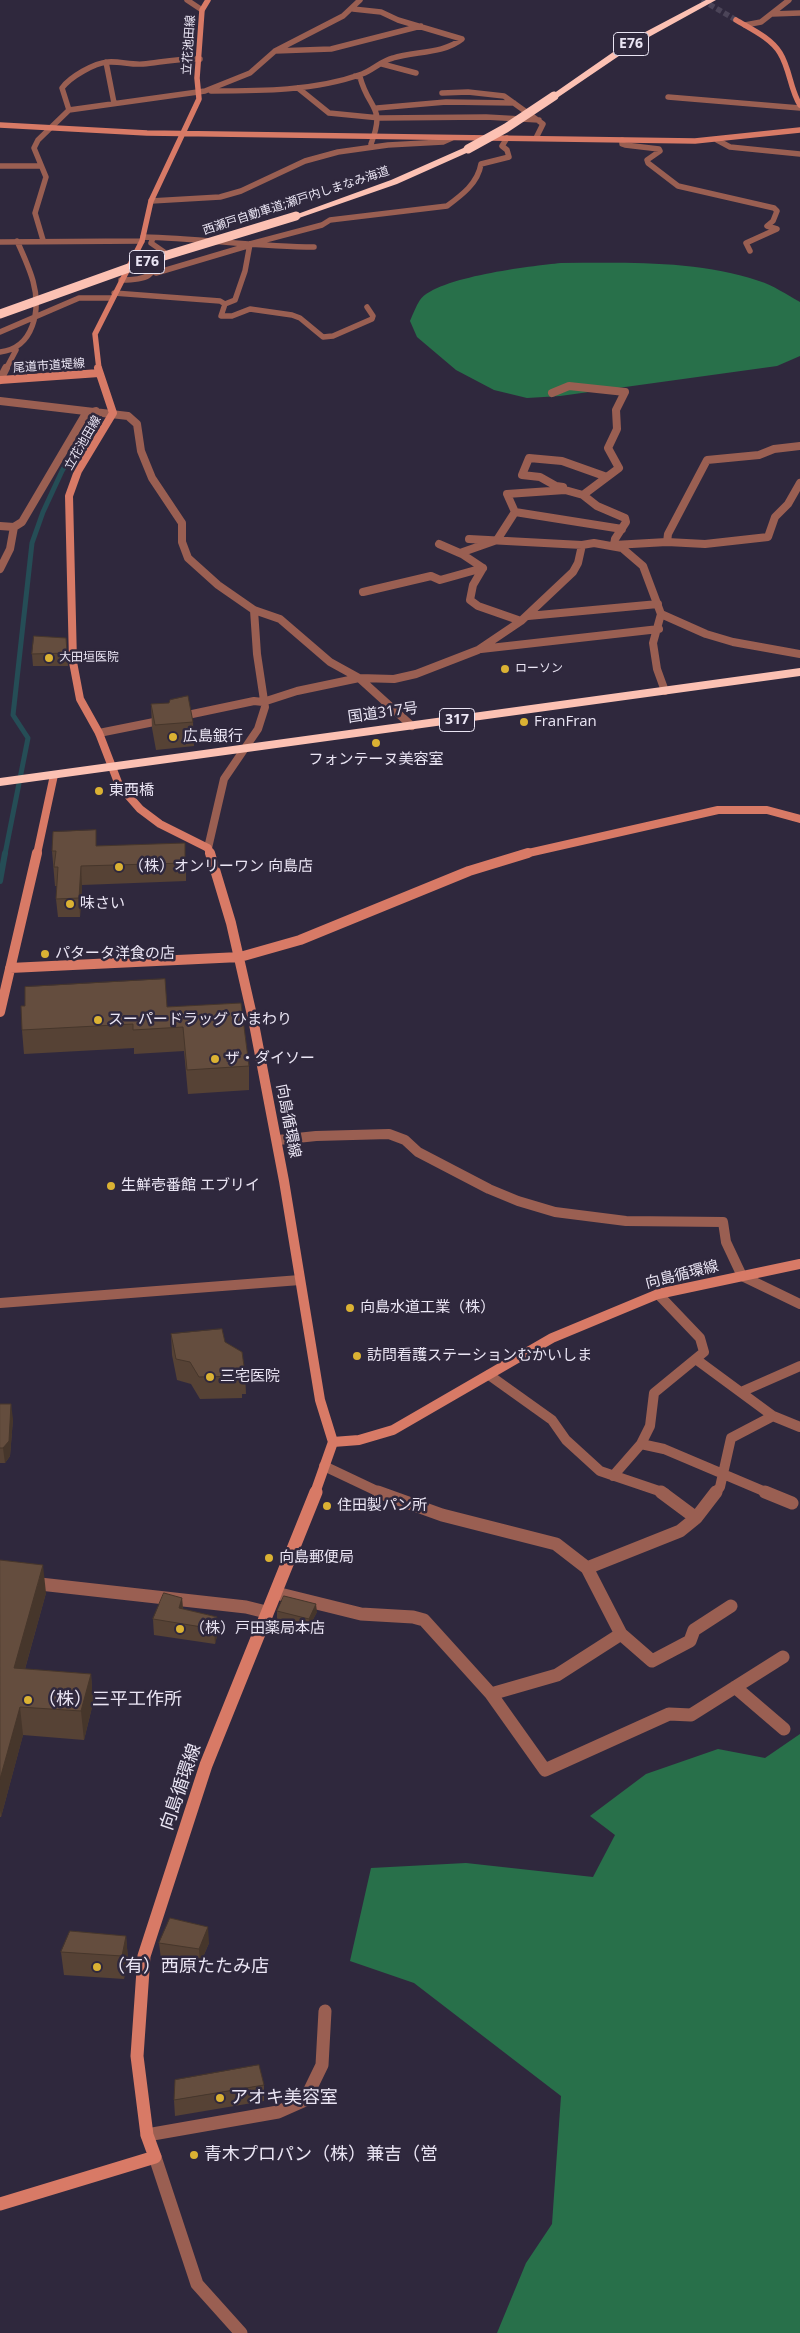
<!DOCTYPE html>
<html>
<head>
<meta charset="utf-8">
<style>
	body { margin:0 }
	canvas { display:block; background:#2f283d }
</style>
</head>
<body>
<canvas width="800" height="2333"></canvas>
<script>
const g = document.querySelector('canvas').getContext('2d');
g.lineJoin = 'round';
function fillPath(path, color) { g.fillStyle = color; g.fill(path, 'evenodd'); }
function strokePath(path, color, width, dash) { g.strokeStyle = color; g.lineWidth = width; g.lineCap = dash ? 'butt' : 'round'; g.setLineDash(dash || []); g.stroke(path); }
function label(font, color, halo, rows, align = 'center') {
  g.font = font + ' "Open Sans","Noto Sans JP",sans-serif'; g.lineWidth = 5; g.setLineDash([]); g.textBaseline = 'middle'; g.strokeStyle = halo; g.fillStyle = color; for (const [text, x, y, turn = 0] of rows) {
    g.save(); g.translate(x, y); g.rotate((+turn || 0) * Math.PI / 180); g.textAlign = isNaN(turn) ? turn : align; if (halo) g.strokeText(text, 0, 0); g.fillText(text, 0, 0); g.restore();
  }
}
const forest = new Path2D(`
	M 561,263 C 626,263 697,260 759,281 C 773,285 787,295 800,302 L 800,356 L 777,366 L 560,396 L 527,398 L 494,390 L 456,370 L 417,337 L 410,321 C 413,314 416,306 420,300 C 437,277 531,266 561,263 Z
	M 800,1734 L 800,2333 L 497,2333 L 526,2263 L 552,2224 L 561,2096 L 414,1983 L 350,1961 L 371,1868 L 466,1863 L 593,1877 L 615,1835 L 590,1816 L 646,1774 L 718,1749 L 765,1758 Z`);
const streamFar1 = new Path2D(`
	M 5,854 L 28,738 L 13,715 L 32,543 L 43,512 L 62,471 L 95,417`);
const stream = new Path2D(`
	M 0,881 L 5,853`);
const secondaryTunnel = new Path2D(`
	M 702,0 L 736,20`);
const streetFar3 = new Path2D(`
	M 187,0 L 202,10
	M 772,14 L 800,13
	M 745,25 L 761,22 L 789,0
	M 275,51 L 331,49 L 421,26
	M 106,62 L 114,103
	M 382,64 L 416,73
	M 355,76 L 360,77 C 369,111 386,105 371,144
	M 298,88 L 329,113 L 380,118 L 486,117 L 539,120
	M 211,91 C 261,91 315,91 362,74 C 373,70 381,61 393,58 C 415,51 443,54 462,39 L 398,20 L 381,12 L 353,9
	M 442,93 L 468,92 L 504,96 L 543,124 L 536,138
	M 668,97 L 800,108
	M 377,108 L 446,102 L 514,103
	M 69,110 L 62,88 C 70,77 94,63 108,62 C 119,61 131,65 143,64 C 162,62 180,58 200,59
	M 622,140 L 622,144 L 625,145 L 659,149 L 660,151 L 647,160 L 648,163 L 678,186 L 774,208 L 777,211 L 773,221 L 767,226 L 777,229 L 746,243 L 750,251
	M 717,140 L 730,147 L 800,154
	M 0,166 L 41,166
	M 151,201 L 220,197 L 241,191 L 305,161 L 338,152 L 388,145 L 443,142 L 452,138
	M 143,237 C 200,238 257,247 314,247
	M 43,240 L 35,213 L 46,177 L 34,148 L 38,140 L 69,110 L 205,91 L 250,73 L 275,51 L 343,16 L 360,0
	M 0,242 L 142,241
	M 156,273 L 247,246
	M 121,280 C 148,280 153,277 164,252 L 151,243 L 153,238
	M 114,293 L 220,301 L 225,304 L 221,316 L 232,316 L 250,309 L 292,315 L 300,318 L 323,337 L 333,336 L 372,319 L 373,316 L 367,307
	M 225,304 L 235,300 L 245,271 L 250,244 L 322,225 L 330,220 L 447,206 C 462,195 478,183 481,164 L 509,157 L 507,150 L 502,146 L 507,138
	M 0,332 L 79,298 L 112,298
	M 0,352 C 34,348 41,310 33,281 C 29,267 23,254 17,241
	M 6,369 L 16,350`);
const streetFar2 = new Path2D(`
	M 0,380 L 6,368
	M 552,393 L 569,386 L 625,392 L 616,410 L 617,429 L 608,448 L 619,468 L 583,495 L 597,506 L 625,518 L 626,522 L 615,539 L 614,545 L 667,542 L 668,534 L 707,460 L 759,455 L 774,449 L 800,446
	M 0,401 L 128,416 L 137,424 L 141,451 L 152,478 L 182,523 L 182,542 L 188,558 L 218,585 L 254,610 L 280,619 L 330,662 L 359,678 L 412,726
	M 563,487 L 556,486 L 540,477 L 522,475 L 529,458 L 562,461 L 607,477
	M 583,495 L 565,490 L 507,494 L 515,512 L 622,529
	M 0,526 L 14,527 L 22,522 L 85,415 L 96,411
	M 469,539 L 582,545
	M 667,542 L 705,544 L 768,537 L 775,517 L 788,504 L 800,483
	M 439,544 L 462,554 L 483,568 L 473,585 L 470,600 L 478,606 L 521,621
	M 460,553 L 497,540 L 515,512
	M 0,569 L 10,549 L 14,527
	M 363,592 L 431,576 L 440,580 L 483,568
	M 661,614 L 706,634 L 733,642 L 800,654
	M 528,616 L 658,604
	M 481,649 L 659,629
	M 178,717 L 254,701 L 263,702 L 297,691 L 359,678 L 394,679 L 416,674 L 478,650 L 521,621 L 573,572 L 578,563 L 582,545 L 594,543 L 622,548 L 643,566 L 661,614 L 653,643 L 657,669 L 665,691
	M 99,733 L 164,720
	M 208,848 L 224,779 L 258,729 L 265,707 L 257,654 L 254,610`);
const streetFar1 = new Path2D(`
	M 278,1140 L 316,1136 L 389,1134 L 405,1140 L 418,1152 L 489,1189 L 518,1201 L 555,1212 L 626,1221 L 723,1222 L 726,1242 L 742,1276 L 800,1304
	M 0,1303 L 300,1280
	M 697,1360 L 773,1416 L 800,1427
	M 489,1375 L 552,1420 L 566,1440 L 600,1471 L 665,1493
	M 741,1392 L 800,1366
	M 641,1444 L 664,1449 L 768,1493
	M 324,1466 L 381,1493
	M 613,1476 L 641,1444 L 650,1426 L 654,1393 L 704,1352 L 700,1338 L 658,1294
	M 715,1493 L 720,1487 L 731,1438 L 773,1416`);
const street = new Path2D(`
	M 378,1492 L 442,1515 L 556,1544 L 587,1568 L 680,1531 L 696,1518 L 661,1492
	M 765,1492 L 792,1503
	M 696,1518 L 716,1492
	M 587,1568 L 621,1634 L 652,1661 L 690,1641 L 694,1630 L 731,1606
	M 31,1583 L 246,1607 L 266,1612
	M 276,1593 L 361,1614 L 413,1617 L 424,1620 L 491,1694 L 557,1675 L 621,1634
	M 735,1687 L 784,1729
	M 491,1694 L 545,1770 L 669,1714 L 691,1715 L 783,1657
	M 147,2135 L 278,2112 L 305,2100 L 322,2065 L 325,2011
	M 155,2157 L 197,2284 L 241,2333`);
const secondaryFar3 = new Path2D(`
	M 736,20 C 751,29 771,38 780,53 C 790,69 790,89 800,105
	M 0,125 L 147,133 L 695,141 L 800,130
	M 99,369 L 95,334 L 142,241 L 151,201 L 199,99 L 197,78 L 202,10 L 208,0`);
const secondaryFar2 = new Path2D(`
	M 98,368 L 113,413 L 78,471 L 69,496 L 73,662 L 80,699 L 99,733 L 119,785 L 140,809 L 160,824 L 208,848 L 210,854
	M 0,380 L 99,373
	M 37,854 L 54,775
	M 524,854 L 718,810 L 767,810 L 800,819`);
const secondaryFar1 = new Path2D(`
	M 210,853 L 231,923 L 254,1024 L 284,1181 L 320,1400 L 333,1442 L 315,1493
	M 10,968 L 240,957 L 300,940 L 469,871 L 528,853
	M 0,1012 L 37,853
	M 333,1442 L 359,1440 L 393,1430 L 552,1338 L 658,1294 L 800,1264`);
const secondary = new Path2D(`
	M 0,2204 L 155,2157 L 147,2135 L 137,2056 L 144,1956 L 206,1765 L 316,1492`);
const highway = new Path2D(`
	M 706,0 L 716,0 L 638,43 L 557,98 L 550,96 L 632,39 Z
	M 468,146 L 472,149 L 471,151 L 397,184 L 299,218 L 292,216 L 391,180 Z
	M 800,668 L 800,676 L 0,786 L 0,778 Z`);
const highwayBridge = new Path2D(`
	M 468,149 L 506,128 L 554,96
	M 0,314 L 151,260 L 296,216`);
const wall = new Path2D(`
	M 66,638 L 68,666 L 33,666 L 32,654 Z
	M 151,704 L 193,722 L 194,746 L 156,750 L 152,728 Z
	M 97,846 L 186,862 L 186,881 L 82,885 L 80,917 L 58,917 L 56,899 L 57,886 L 55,886 L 52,851 Z
	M 25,1006 L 167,1007 L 249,1066 L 249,1090 L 188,1094 L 184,1051 L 134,1054 L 134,1048 L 24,1054 L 22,1030 Z
	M 171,1334 L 225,1342 L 245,1373 L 246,1394 L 242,1394 L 242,1398 L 200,1399 L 191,1384 L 177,1380 L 172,1355 Z
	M 0,1404 L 13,1419 L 10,1456 L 5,1463 L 0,1463 Z
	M 0,1560 L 46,1593 L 25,1669 L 91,1674 L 93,1703 L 84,1740 L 23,1735 L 1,1817 L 0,1817 Z
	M 182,1598 L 183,1609 L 217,1617 L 218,1632 L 215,1644 L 154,1635 L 153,1619 Z
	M 277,1611 L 317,1612 L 309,1627 L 277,1619 Z
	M 126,1936 L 128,1959 L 124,1979 L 64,1975 L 61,1952 Z
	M 159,1943 L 209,1943 L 200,1964 L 161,1959 Z
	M 264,2085 L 264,2101 L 175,2116 L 174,2100 Z`);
const shadedWall = new Path2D(`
	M 81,866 L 82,885 L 80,917 L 79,898 Z
	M 11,1404 L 13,1419 L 10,1456 L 5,1463 L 3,1448 Z
	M 43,1565 L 46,1593 L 17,1697 L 14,1668 Z
	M 182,1598 L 183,1613 L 179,1608 Z
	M 316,1604 L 317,1612 L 309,1627 L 309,1619 Z
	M 217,1617 L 218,1632 L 215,1644 L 214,1629 Z
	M 91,1674 L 93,1703 L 84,1740 L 81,1711 Z
	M 20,1707 L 23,1735 L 1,1817 L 0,1810 L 0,1779 Z
	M 208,1927 L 209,1943 L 200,1964 L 199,1949 Z
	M 126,1936 L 128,1959 L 124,1979 L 122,1956 Z`);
const building = new Path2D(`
	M 34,636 L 66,638 L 67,653 L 32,654 Z
	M 188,696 L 193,722 L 155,725 L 151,704 L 169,703 L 170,700 Z
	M 96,830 L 96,846 L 185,843 L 185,863 L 81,866 L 79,898 L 56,899 L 58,867 L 54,867 L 56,851 L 52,851 L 53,832 Z
	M 165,979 L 167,1007 L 241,1003 L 249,1066 L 187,1070 L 183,1027 L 133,1030 L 133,1024 L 22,1030 L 21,1006 L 25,1006 L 25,987 Z
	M 222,1329 L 225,1342 L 242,1352 L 245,1373 L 241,1373 L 241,1376 L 199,1377 L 190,1362 L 176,1359 L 171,1334 Z
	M 0,1404 L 11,1404 L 9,1441 L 3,1448 L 0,1448 Z
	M 0,1560 L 43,1565 L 14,1668 L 91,1674 L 81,1711 L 20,1707 L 0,1779 Z
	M 164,1593 L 182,1598 L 179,1608 L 217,1617 L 214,1629 L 153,1619 Z
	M 284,1596 L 316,1604 L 309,1619 L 277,1611 Z
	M 170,1918 L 208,1927 L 199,1949 L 159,1943 Z
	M 70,1931 L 126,1936 L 122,1956 L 61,1952 Z
	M 259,2065 L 264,2085 L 174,2100 L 175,2080 Z`);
const markers = [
	[49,658,5,"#dbb233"],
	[505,669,5,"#dbb233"],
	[524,722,5,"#dbb233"],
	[173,737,5,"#dbb233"],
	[376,743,5,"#dbb233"],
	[99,791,5,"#dbb233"],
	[119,867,5,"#dbb233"],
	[70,904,5,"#dbb233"],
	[45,954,5,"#dbb233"],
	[98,1020,5,"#dbb233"],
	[215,1059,5,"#dbb233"],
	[111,1186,5,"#dbb233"],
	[350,1308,5,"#dbb233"],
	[357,1356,5,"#dbb233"],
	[210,1377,5,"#dbb233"],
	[327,1506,5,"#dbb233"],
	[269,1558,5,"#dbb233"],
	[180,1629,5,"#dbb233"],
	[28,1700,5,"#dbb233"],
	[97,1967,5,"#dbb233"],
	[220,2098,5,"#dbb233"],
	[194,2155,5,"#dbb233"]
];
const farStreetnames = [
	["立花池田線",189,45,-86],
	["西瀬戸自動車道;瀬戸内しまなみ海道",296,201,-18],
	["尾道市道堤線",49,366,-4],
	["立花池田線",83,443,-60]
];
const farPoinames = [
	["大田垣医院",59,658],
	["ローソン",515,669]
];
const shields = [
	[631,44,35],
	[147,262,35],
	[457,720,35]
];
const shieldNames = [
	["E76",631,44],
	["E76",147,262],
	["317",457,720]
];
const streetNames = [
	["国道317号",383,713,-8],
	["向島循環線",288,1121,79],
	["向島循環線",682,1275,-14]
];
const poiNames = [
	["FranFran",534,722],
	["広島銀行",183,737],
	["フォンテーヌ美容室",376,760,"center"],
	["東西橋",109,791],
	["（株）オンリーワン 向島店",129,867],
	["味さい",80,904],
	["パタータ洋食の店",55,954],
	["スーパードラッグ ひまわり",108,1020],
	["ザ・ダイソー",225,1059],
	["生鮮壱番館 エブリイ",121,1186],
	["向島水道工業（株）",360,1308],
	["訪問看護ステーションむかいしま",367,1356],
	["三宅医院",220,1377],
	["住田製パン所",337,1506],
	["向島郵便局",279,1558],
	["（株）戸田薬局本店",190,1629]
];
const nearPoinames = [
	["（株）三平工作所",38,1700],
	["（有）西原たたみ店",107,1967],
	["アオキ美容室",230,2098],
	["青木プロパン（株）兼吉（営",204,2155]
];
const nearStreetnames = [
	["向島循環線",181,1787,-71]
];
fillPath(forest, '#28704a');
strokePath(streamFar1, '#254d56', 5);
strokePath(stream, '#254d56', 6);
strokePath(secondaryTunnel, '#4b4458', 5.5, [5.5, 3]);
strokePath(streetFar3, '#9a5f52', 5.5);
strokePath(streetFar2, '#9a5f52', 8);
strokePath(streetFar1, '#9a5f52', 10);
strokePath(street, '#9a5f52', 13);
strokePath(secondaryFar3, '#d87a66', 5.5);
strokePath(secondaryFar2, '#d87a66', 8);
strokePath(secondaryFar1, '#d87a66', 10);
strokePath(secondary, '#d87a66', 13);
fillPath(highway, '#fcc1b3');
strokePath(highwayBridge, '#fcc1b3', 9);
fillPath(wall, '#564235');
fillPath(shadedWall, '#46362b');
fillPath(building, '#644d3e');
strokePath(building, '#46362b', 1);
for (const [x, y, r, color] of markers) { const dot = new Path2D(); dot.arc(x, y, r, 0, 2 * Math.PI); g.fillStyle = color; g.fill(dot); strokePath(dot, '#2f283d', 2); }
label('12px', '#eae5f4', '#2f283d', farStreetnames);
label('12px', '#eae5f4', '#2f283d', farPoinames, 'left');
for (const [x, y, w] of shields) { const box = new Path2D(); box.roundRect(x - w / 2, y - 11.5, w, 23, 4); g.fillStyle = '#2f283d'; g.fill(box); strokePath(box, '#eae5f4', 1); }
label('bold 14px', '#eae5f4', null, shieldNames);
label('15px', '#eae5f4', '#2f283d', streetNames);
label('15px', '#eae5f4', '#2f283d', poiNames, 'left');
label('18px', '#eae5f4', '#2f283d', nearPoinames, 'left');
label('18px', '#eae5f4', '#2f283d', nearStreetnames);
</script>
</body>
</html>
